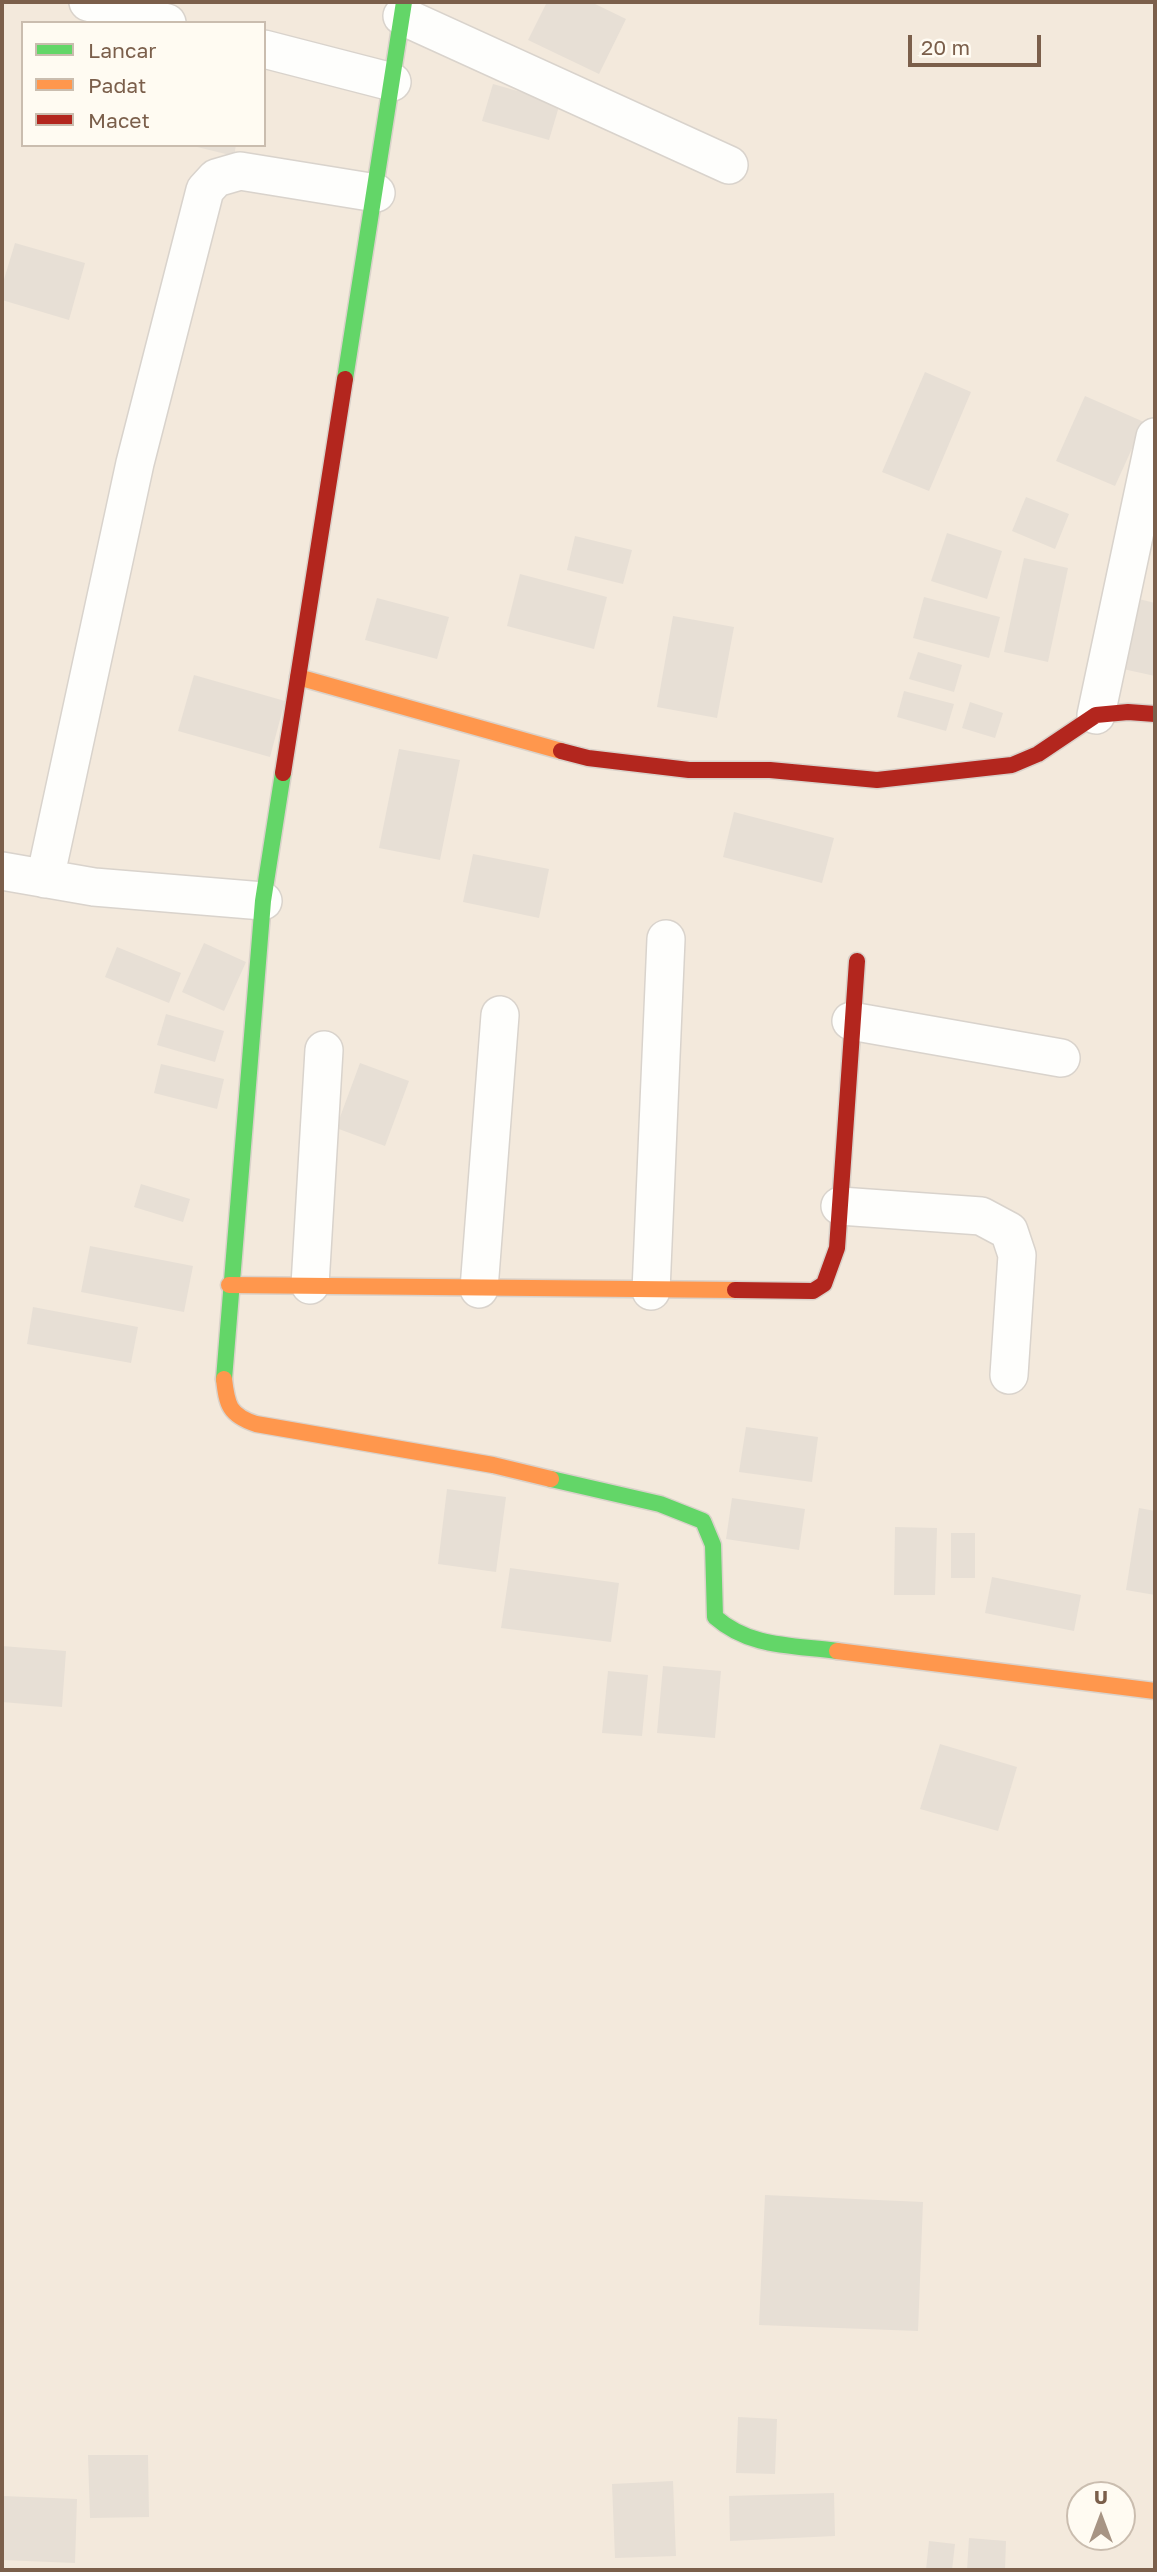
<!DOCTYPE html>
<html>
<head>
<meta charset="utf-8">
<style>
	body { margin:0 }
	#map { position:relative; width:1157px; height:2572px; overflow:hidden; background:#faf6ee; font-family:"Golos Text",sans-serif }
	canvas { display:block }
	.frame { position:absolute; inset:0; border:4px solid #7b5f4b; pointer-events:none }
	.legend { position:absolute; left:21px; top:21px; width:245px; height:126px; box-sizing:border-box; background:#fffbf2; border:2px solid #cabdaf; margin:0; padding:9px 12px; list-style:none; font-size:21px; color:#7b5f4b }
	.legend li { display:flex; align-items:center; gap:14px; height:35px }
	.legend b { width:35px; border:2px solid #cabdaf }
	.north { position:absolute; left:1066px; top:2481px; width:70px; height:70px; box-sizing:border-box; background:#fffbf2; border:2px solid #cabdaf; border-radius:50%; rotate:0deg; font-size:19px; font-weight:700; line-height:28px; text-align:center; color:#7b5f4b }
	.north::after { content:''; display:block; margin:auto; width:24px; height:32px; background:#a79484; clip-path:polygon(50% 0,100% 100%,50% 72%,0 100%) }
	.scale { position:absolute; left:908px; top:35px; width:133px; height:32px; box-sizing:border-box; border:4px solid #7b5f4b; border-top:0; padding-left:9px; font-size:21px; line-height:24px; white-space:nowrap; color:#7b5f4b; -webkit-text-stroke:5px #fffbf2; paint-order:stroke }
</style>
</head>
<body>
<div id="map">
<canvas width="1157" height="2572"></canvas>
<div class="frame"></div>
<ul class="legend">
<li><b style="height:9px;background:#63d668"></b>Lancar</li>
<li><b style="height:9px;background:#ff974d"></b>Padat</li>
<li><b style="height:9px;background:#b3261e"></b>Macet</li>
</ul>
<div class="north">U</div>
<div class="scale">20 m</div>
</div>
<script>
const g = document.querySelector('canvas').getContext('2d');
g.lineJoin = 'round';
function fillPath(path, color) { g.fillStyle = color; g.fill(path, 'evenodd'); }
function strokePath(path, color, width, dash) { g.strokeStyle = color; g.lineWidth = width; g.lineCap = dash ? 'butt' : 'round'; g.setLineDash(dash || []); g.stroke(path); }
const residential = new Path2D(`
	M 2,2 L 1155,2 L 1155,2570 L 2,2570 ZM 23,23 L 264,23 L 264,145 L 23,145 ZM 1080,2495 L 1122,2495 L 1122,2537 L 1080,2537 Z`);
const building = new Path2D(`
	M 547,2 L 591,2 L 626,19 L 599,74 L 528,40 Z
	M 493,84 L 560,103 L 549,140 L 482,121 Z
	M 189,145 L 236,145 L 234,156 Z
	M 15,243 L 85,263 L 69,320 L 2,300 L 2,286 Z
	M 925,372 L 971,392 L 929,491 L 882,472 Z
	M 1085,396 L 1144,422 L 1115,486 L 1056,461 Z
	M 1026,497 L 1069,514 L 1055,549 L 1012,531 Z
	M 947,533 L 1002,551 L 987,599 L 931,581 Z
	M 575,536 L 632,550 L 623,584 L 567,570 Z
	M 1024,558 L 1068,568 L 1048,662 L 1004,652 Z
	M 520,574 L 607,597 L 594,649 L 507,626 Z
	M 924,597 L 1000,617 L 989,658 L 913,638 Z
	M 377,598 L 449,617 L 437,659 L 365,640 Z
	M 1139,599 L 1155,603 L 1155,676 L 1123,669 Z
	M 673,616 L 734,627 L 717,718 L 657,707 Z
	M 918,652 L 962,665 L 954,692 L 909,679 Z
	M 194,675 L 285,701 L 270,757 L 178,731 Z
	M 904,691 L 954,704 L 946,731 L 897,717 Z
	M 970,702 L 1003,713 L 995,738 L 962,728 Z
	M 399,749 L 460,760 L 440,860 L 379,848 Z
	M 734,812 L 834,838 L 822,883 L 723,857 Z
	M 473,854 L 549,869 L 539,918 L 463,902 Z
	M 204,943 L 246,962 L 224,1011 L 182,992 Z
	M 117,947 L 181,973 L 169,1003 L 105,977 Z
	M 166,1014 L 224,1031 L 215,1062 L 157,1045 Z
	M 360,1063 L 409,1081 L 385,1146 L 336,1128 Z
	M 161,1064 L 224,1079 L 217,1109 L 154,1093 Z
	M 141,1184 L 190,1199 L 183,1222 L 134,1207 Z
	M 90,1246 L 193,1266 L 184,1312 L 81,1292 Z
	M 33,1307 L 138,1327 L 131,1363 L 27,1344 Z
	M 746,1427 L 818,1437 L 812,1482 L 739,1472 Z
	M 447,1489 L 506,1497 L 496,1572 L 438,1564 Z
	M 732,1498 L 805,1509 L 799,1550 L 726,1539 Z
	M 1139,1508 L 1155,1511 L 1155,1595 L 1126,1590 Z
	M 895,1527 L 937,1528 L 935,1595 L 894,1595 Z
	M 951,1533 L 975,1533 L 975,1578 L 951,1578 Z
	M 510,1568 L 619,1583 L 611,1642 L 501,1628 Z
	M 992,1577 L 1081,1595 L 1074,1631 L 985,1613 Z
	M 2,1646 L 66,1651 L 62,1707 L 2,1702 Z
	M 663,1666 L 721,1671 L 715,1738 L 657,1733 Z
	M 608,1671 L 648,1675 L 642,1736 L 602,1733 Z
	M 940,1744 L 1017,1767 L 998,1831 L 920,1809 Z
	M 765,2195 L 923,2202 L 918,2331 L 759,2325 Z
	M 738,2417 L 777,2419 L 775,2474 L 736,2473 Z
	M 88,2455 L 148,2455 L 149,2517 L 90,2518 Z
	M 673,2481 L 676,2556 L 615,2558 L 612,2484 Z
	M 834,2493 L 835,2536 L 730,2541 L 729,2496 Z
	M 3,2496 L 77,2499 L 75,2563 L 2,2560 Z
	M 969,2538 L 1006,2541 L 1005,2570 L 967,2570 Z
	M 929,2541 L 955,2544 L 952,2570 L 926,2570 Z`);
const street = new Path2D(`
	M 88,2 L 167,23
	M 402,16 L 729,165
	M 264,49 L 392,82
	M 1096,715 L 1155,437
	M 2,871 L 94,887 L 263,901
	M 45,879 L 135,463 L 205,190 L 216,178 L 240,171 L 376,193
	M 851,1021 L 1061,1058
	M 840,1206 L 981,1216 L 1009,1231 L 1017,1255 L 1009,1375
	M 310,1285 L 324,1050
	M 479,1289 L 500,1015
	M 651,1291 L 666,939`);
const fast = new Path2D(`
	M 345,379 L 404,2
	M 224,1379 L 263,901 L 283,773
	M 551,1479 L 660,1504 L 703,1521 L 713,1545 L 715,1617 C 750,1648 793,1645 837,1651`);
const slow = new Path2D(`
	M 298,677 L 561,751
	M 229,1285 L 735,1290
	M 224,1379 C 227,1405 229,1415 256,1424 L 493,1465 L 551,1479
	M 837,1651 L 1155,1691`);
const jam = new Path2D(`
	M 561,751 L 588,758 L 689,770 L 770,770 L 877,780 L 1012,765 L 1038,754 L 1096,715 L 1128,712 L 1155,714
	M 283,773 L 345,379
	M 735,1290 L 813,1291 L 824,1284 L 837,1248 L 857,961`);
fillPath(residential, '#f3e9dc');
fillPath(building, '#e7dfd5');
strokePath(street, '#d9d3cc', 40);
strokePath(fast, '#dad2ca', 19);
strokePath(slow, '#dad2ca', 19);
strokePath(jam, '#dad2ca', 19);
strokePath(street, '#fefefc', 37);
strokePath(fast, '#63d668', 16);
strokePath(slow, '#ff974d', 16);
strokePath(jam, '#b3261e', 16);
</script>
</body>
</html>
